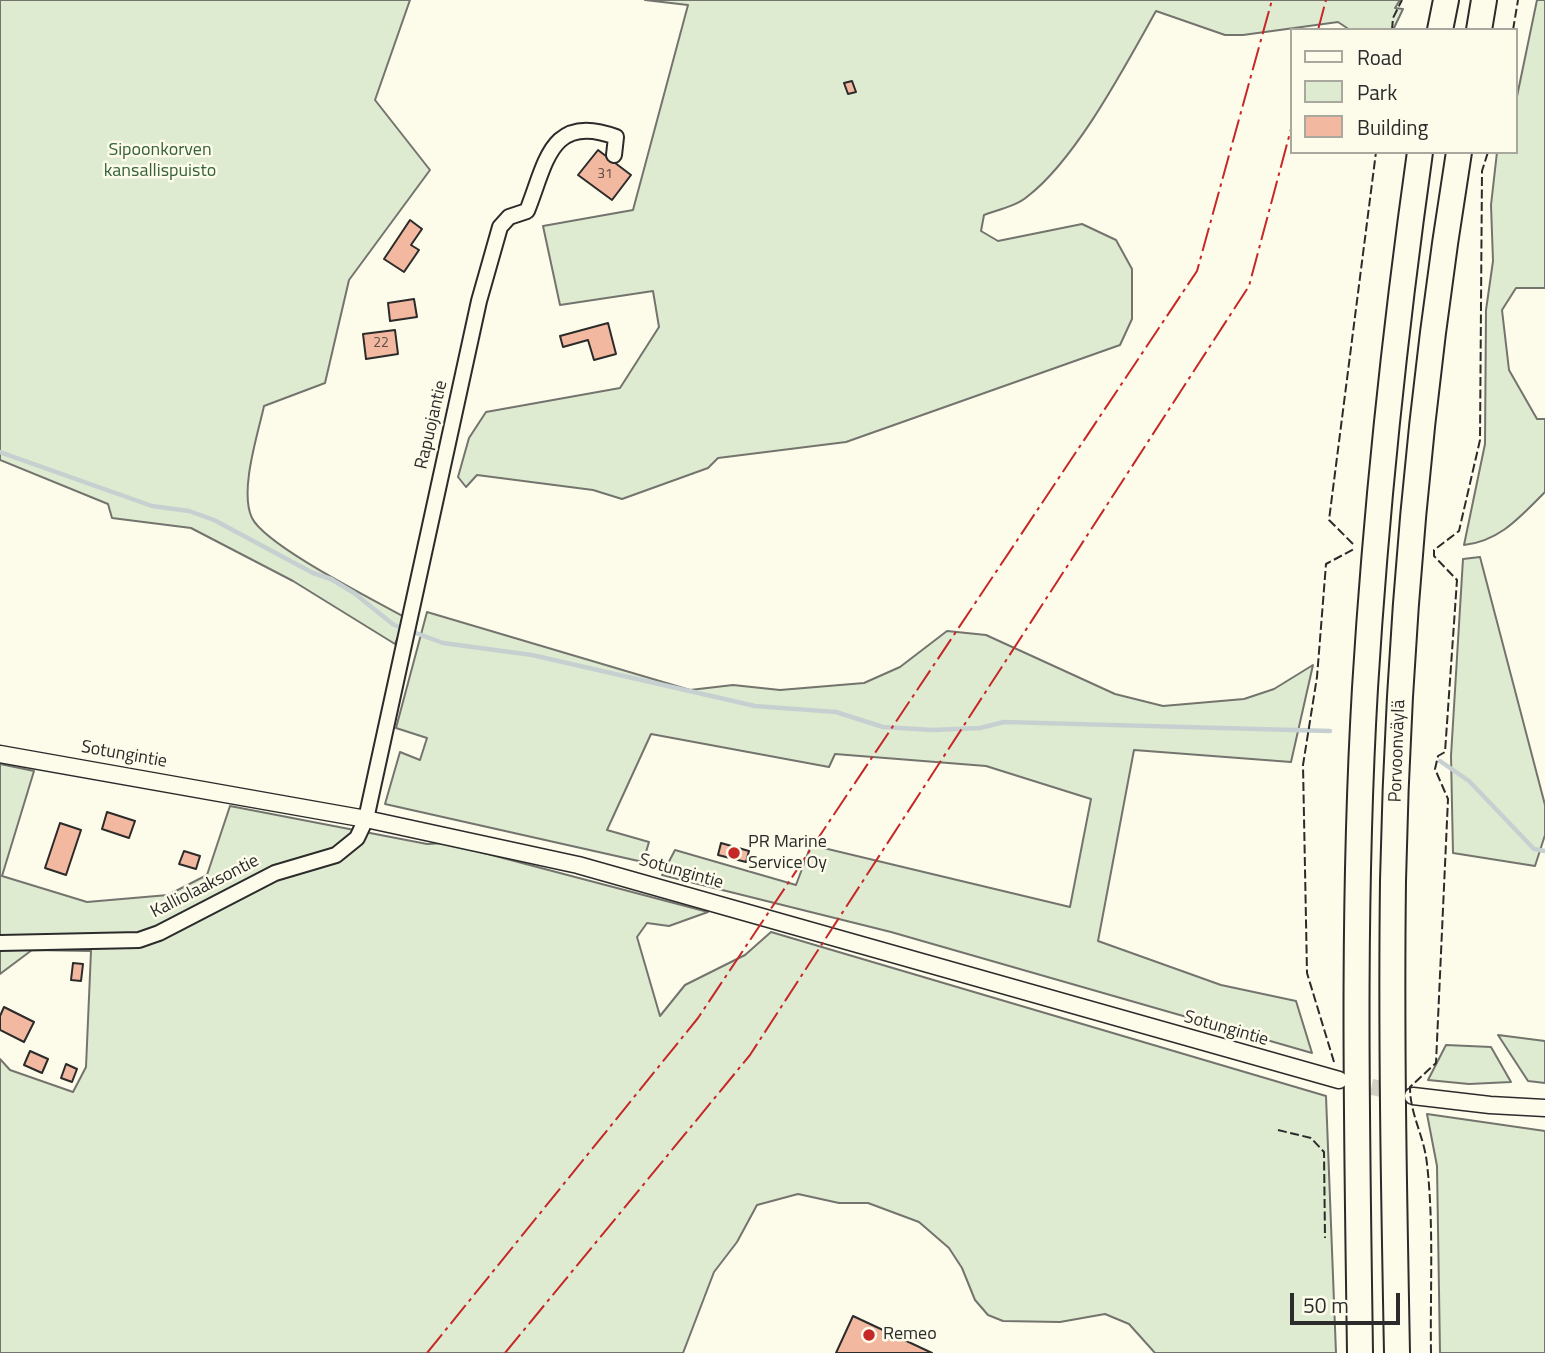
<!DOCTYPE html>
<html>
<head>
<meta charset="utf-8">
<style>
	body { margin:0 }
	#map { position:relative; width:1545px; height:1353px; overflow:hidden; background:#fdfbea; font-family:"Titillium Web",sans-serif }
	canvas { display:block }
	.legend { position:absolute; left:1290px; top:28px; width:228px; height:126px; box-sizing:border-box; background:#fdfbea; border:2px solid #a9a89e; margin:0; padding:9px 12px; list-style:none; font-size:21px; color:#2b2b2b }
	.legend li { display:flex; align-items:center; gap:14px; height:35px }
	.legend b { width:35px; border:2px solid #a9a89e }
	.scale { position:absolute; left:1290px; top:1293px; width:110px; height:32px; box-sizing:border-box; border:4px solid #2b2b2b; border-top:0; padding-left:9px; font-size:21px; line-height:24px; white-space:nowrap; color:#2b2b2b; -webkit-text-stroke:5px #fdfbea; paint-order:stroke }
</style>
</head>
<body>
<div id="map">
<canvas width="1545" height="1353"></canvas>
<ul class="legend">
<li><b style="height:9px;background:#fdfbea"></b>Road</li>
<li><b style="height:19px;background:#deebd1"></b>Park</li>
<li><b style="height:19px;background:#f2b8a0"></b>Building</li>
</ul>
<div class="scale">50 m</div>
</div>
<script>
const g = document.querySelector('canvas').getContext('2d');
g.lineJoin = 'round';
function fillPath(path, color) { g.fillStyle = color; g.fill(path, 'evenodd'); }
function strokePath(path, color, width, dash) { g.strokeStyle = color; g.lineWidth = width; g.lineCap = dash ? 'butt' : 'round'; g.setLineDash(dash || []); g.stroke(path); }
function label(font, color, halo, rows, align = 'center') {
  g.font = font + ' "Titillium Web",sans-serif'; g.lineWidth = 5; g.setLineDash([]); g.textBaseline = 'middle'; g.strokeStyle = halo; g.fillStyle = color; for (const [text, x, y, turn = 0] of rows) {
    g.save(); g.translate(x, y); g.rotate((+turn || 0) * Math.PI / 180); g.textAlign = isNaN(turn) ? turn : align; if (halo) g.strokeText(text, 0, 0); g.fillText(text, 0, 0); g.restore();
  }
}
const green = new Path2D(`
	M 0,0 L 410,0 L 375,100 L 430,170 L 349,280 L 325,383 L 264,406 C 258,434 239,491 252,518 C 266,546 374,600 406,618 L 395,644 L 293,581 L 191,528 L 112,518 L 108,504 L 0,460 Z
	M 645,0 L 1400,0 L 1395,8 L 1403,9 L 1393,30 L 1350,30 L 1338,22 L 1243,35 L 1225,35 L 1156,11 C 1125,66 1077,158 1028,196 C 1017,206 997,210 984,215 L 981,231 L 998,241 L 1082,224 L 1116,240 L 1132,269 L 1132,319 L 1120,345 L 846,442 L 718,458 L 708,468 L 622,499 L 593,490 L 477,475 L 466,487 L 458,477 L 469,438 L 486,412 L 620,388 L 659,327 L 653,291 L 560,305 L 543,226 L 633,210 L 688,5 Z
	M 1537,0 L 1545,0 L 1545,288 L 1516,288 L 1502,310 L 1509,370 L 1537,419 L 1545,419 L 1545,492 C 1520,517 1500,541 1464,545 L 1485,444 L 1486,310 L 1493,261 L 1491,205 L 1497,152 L 1515,152 L 1515,106 Z
	M 1480,557 L 1545,805 L 1545,835 L 1535,866 L 1453,853 L 1451,756 L 1463,559 Z
	M 427,612 L 690,690 L 733,685 L 780,690 L 864,683 L 900,667 L 947,631 L 986,635 L 1115,694 L 1163,706 L 1244,699 L 1274,689 L 1313,665 L 1291,762 L 1134,750 L 1098,941 L 1221,985 L 1296,1001 L 1312,1053 L 891,932 L 662,875 L 675,850 L 796,885 L 811,845 L 1070,907 L 1091,799 L 986,766 L 835,754 L 829,767 L 651,734 L 607,830 L 649,842 L 643,862 L 385,804 L 400,752 L 420,760 L 427,738 L 396,728 Z
	M 0,764 L 34,771 L 2,876 L 87,902 L 168,895 L 207,875 L 230,806 L 427,844 L 446,843 L 708,912 L 669,926 L 647,923 L 637,937 L 660,1016 L 685,985 L 745,955 L 771,932 L 1326,1096 L 1336,1353 L 1155,1353 L 1129,1324 L 1105,1314 L 1060,1322 L 1003,1321 L 988,1315 L 975,1300 L 962,1268 L 949,1248 L 919,1222 L 868,1203 L 839,1203 L 798,1194 L 757,1205 L 737,1242 L 714,1272 L 683,1353 L 0,1353 L 0,1059 L 10,1070 L 73,1092 L 86,1067 L 91,951 L 32,950 L 0,974 Z
	M 1498,1035 L 1545,1041 L 1545,1083 L 1528,1081 Z
	M 1446,1045 L 1491,1047 L 1511,1082 L 1469,1084 L 1428,1080 Z
	M 1427,1114 L 1545,1131 L 1545,1353 L 1440,1353 L 1437,1166 Z`);
const stream = new Path2D(`
	M 0,452 L 152,506 L 189,511 L 214,520 L 313,573 L 331,579 L 354,593 L 394,625 L 443,643 L 532,655 L 755,706 L 836,712 L 883,727 L 933,730 L 980,728 L 1004,722 L 1330,731
	M 1440,761 L 1469,781 L 1534,849 L 1545,851`);
const building = new Path2D(`
	M 852,81 L 856,92 L 848,94 L 844,83 Z
	M 598,150 L 631,175 L 612,200 L 578,175 Z
	M 410,220 L 422,229 L 411,245 L 419,250 L 404,272 L 384,259 Z
	M 414,299 L 417,317 L 390,321 L 388,303 Z
	M 608,323 L 616,354 L 594,360 L 588,340 L 563,347 L 560,336 Z
	M 395,330 L 398,354 L 366,359 L 363,334 Z
	M 107,812 L 135,821 L 129,838 L 102,829 Z
	M 60,823 L 81,830 L 66,875 L 45,868 Z
	M 721,843 L 749,851 L 746,862 L 718,855 Z
	M 184,851 L 200,856 L 196,869 L 179,864 Z
	M 73,963 L 83,964 L 81,981 L 71,980 Z
	M 4,1007 L 34,1022 L 24,1042 L 0,1030 L 0,1016 Z
	M 30,1051 L 48,1059 L 42,1073 L 24,1065 Z
	M 66,1064 L 77,1069 L 72,1082 L 61,1078 Z
	M 853,1316 L 932,1353 L 836,1353 Z`);
const tertiaryTunnel = new Path2D(`
	M 1348,1082 L 1401,1093`);
const minor = new Path2D(`
	M 0,943 L 139,940 L 159,933 L 275,873 L 336,855 L 357,838 L 366,819 L 479,301 L 500,227 L 509,217 L 527,211 C 546,164 550,112 616,137 L 614,155`);
const tertiary = new Path2D(`
	M 0,754 L 366,819 L 578,865 L 1339,1080
	M 1413,1096 L 1490,1105 L 1545,1108`);
const motorway = new Path2D(`
	M 1440,30 L 1446,0
	M 1479,30 L 1484,0
	M 1360,1353 C 1357,1131 1352,909 1365,688 C 1376,509 1395,330 1420,152
	M 1397,1353 C 1394,1196 1391,1038 1393,881 C 1398,637 1420,393 1459,152`);
const fence = new Path2D(`
	M 1392,30 L 1393,18 L 1402,0
	M 1513,30 L 1518,0
	M 1353,544 L 1329,520 L 1376,152
	M 1334,1062 L 1307,973 L 1303,765 L 1317,677 L 1326,564 L 1354,549
	M 1278,1130 L 1311,1138 L 1324,1152 L 1325,1238
	M 1431,1353 C 1430,1292 1434,1224 1427,1164 C 1424,1135 1410,1115 1410,1087 L 1436,1063 L 1448,799 L 1435,769 L 1438,756 L 1445,752 L 1457,580 L 1434,556 L 1434,550 L 1459,531 L 1480,440 L 1482,171 L 1488,152`);
const power = new Path2D(`
	M 1318,30 L 1326,0
	M 427,1353 L 698,1018 L 1197,271 L 1272,0
	M 505,1353 L 750,1055 L 1249,286 L 1291,129`);
const markers = [
	[734,853,7,"#c62828"],
	[869,1335,7,"#c62828"]
];
const numberNames = [
	["31",605,175],
	["22",381,344]
];
const parkNames = [
	["Sipoonkorven",160,151],
	["kansallispuisto",160,172]
];
const streetNames = [
	["Rapuojantie",432,425,-77],
	["Porvoonväylä",1398,751,-88],
	["Sotungintie",124,755,10],
	["Sotungintie",681,872,16],
	["Kalliolaaksontie",205,887,-27],
	["Sotungintie",1226,1029,16]
];
const poiNames = [
	["PR Marine",748,843],
	["Service Oy",748,864],
	["Remeo",883,1335]
];
fillPath(green, '#deebd1');
strokePath(green, '#74746e', 2);
strokePath(stream, '#c7d0d0', 4.5);
fillPath(building, '#f2b8a0');
strokePath(building, '#2b2b2b', 2);
strokePath(tertiaryTunnel, '#d3d1c4', 16, [16, 8]);
strokePath(minor, '#2b2b2b', 18);
strokePath(tertiary, '#2b2b2b', 19);
strokePath(motorway, '#2b2b2b', 28);
strokePath(minor, '#fdfbea', 14);
strokePath(tertiary, '#fdfbea', 16);
strokePath(motorway, '#fdfbea', 24);
strokePath(fence, '#2b2b2b', 2, [9, 3.5]);
strokePath(power, '#c62828', 2, [24, 5, 3.5, 5]);
for (const [x, y, r, color] of markers) { const dot = new Path2D(); dot.arc(x, y, r, 0, 2 * Math.PI); g.fillStyle = color; g.fill(dot); strokePath(dot, '#fdfbea', 2.5); }
label('14px', '#5d4e48', null, numberNames);
label('18px', '#34623c', '#fdfbea', parkNames);
label('18px', '#2b2b2b', '#fdfbea', streetNames);
label('18px', '#2b2b2b', '#fdfbea', poiNames, 'left');
</script>
</body>
</html>
